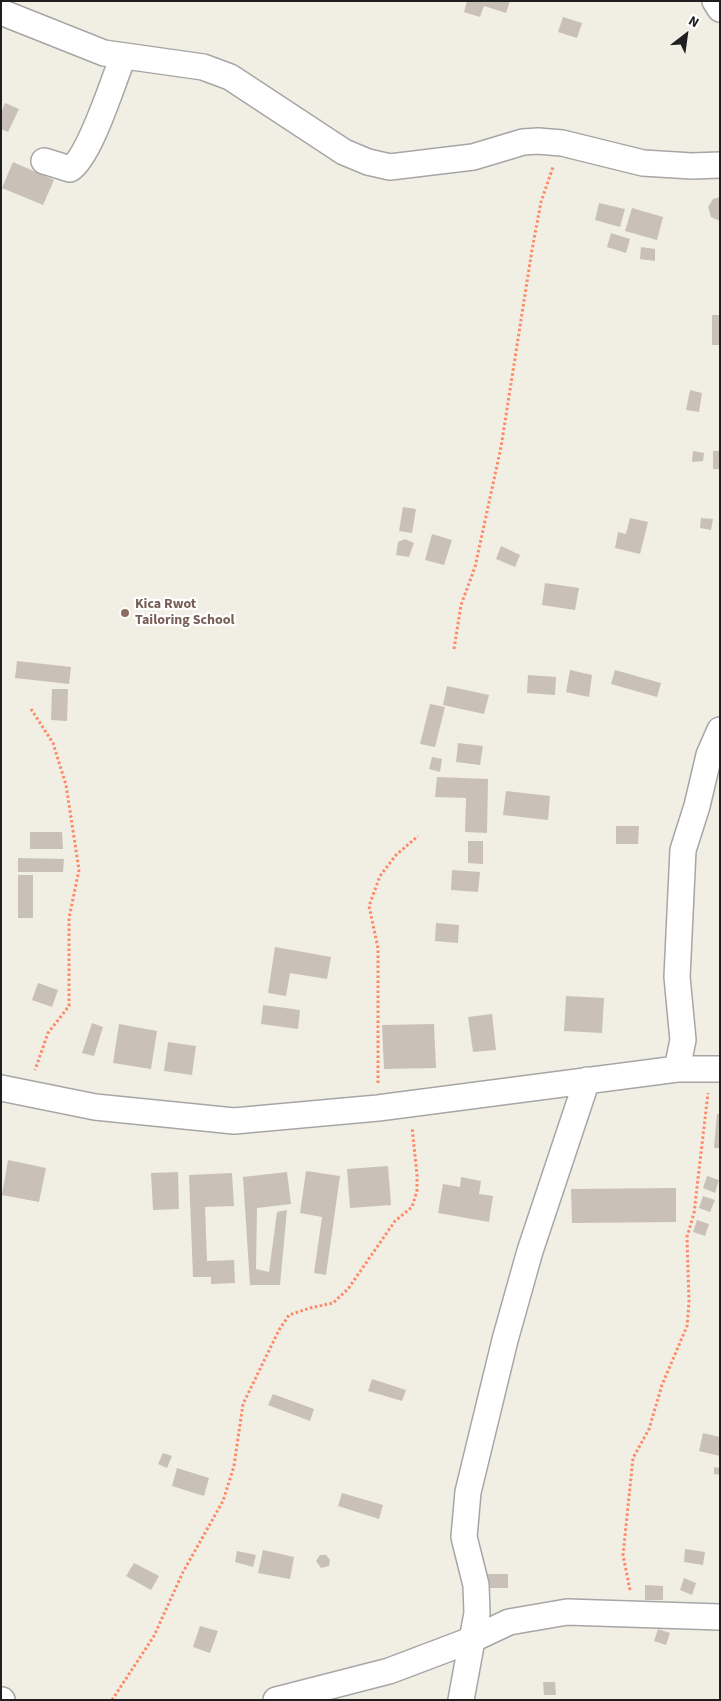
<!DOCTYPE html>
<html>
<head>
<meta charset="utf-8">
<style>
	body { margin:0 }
	#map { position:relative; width:721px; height:1701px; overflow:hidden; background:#f1eee4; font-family:"Source Sans 3",sans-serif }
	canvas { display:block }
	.frame { position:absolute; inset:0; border:2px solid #1f1f1f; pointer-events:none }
	.north { position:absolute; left:661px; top:10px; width:50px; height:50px; -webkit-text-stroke:4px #fff; paint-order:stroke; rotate:30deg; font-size:14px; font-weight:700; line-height:20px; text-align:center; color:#1f1f1f }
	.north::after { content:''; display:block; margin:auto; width:18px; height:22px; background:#1f1f1f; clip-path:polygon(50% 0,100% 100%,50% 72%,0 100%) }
</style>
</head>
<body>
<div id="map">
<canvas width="721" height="1701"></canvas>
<div class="frame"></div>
<div class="north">N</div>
</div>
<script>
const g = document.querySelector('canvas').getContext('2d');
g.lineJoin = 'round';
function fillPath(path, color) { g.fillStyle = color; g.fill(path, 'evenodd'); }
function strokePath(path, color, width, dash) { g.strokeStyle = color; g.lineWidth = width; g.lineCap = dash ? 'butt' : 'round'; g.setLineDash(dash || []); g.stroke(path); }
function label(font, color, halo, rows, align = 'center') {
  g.font = font + ' "Source Sans 3",sans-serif'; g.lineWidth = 4.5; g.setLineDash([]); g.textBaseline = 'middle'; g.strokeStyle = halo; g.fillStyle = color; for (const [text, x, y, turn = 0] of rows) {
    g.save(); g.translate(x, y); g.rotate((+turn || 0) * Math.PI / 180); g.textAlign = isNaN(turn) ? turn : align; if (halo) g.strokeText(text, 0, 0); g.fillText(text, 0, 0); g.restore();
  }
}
const building = new Path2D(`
	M 467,1 L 510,1 L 506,13 L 484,6 L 480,17 L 464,12 Z
	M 563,17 L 582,23 L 577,38 L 558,32 Z
	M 5,103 L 19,109 L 8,132 L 1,129 L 1,113 Z
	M 13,162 L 54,180 L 43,205 L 2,188 Z
	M 720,197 L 720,221 L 711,217 L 708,207 L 713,199 Z
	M 599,203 L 625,209 L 620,227 L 595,220 Z
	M 632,208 L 663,217 L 657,240 L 625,231 Z
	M 611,233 L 630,239 L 626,253 L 607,247 Z
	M 641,247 L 655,249 L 655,261 L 640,259 Z
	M 712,315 L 720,315 L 720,345 L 712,345 Z
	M 690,390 L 702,393 L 699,412 L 686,410 Z
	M 693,451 L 704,453 L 703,461 L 692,462 Z
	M 713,451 L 720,451 L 720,469 L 713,469 Z
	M 403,507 L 416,509 L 412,533 L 399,531 Z
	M 630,518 L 648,522 L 640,554 L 615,548 L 618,532 L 626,534 Z
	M 701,518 L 713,519 L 711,530 L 700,528 Z
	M 432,534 L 452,540 L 444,565 L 425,560 Z
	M 405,539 L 414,543 L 409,557 L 396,555 L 398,542 Z
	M 501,546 L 520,555 L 515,567 L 496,559 Z
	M 545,583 L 579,588 L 575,610 L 542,605 Z
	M 17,661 L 71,667 L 69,684 L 15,678 Z
	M 570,670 L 592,675 L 589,697 L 566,692 Z
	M 615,670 L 661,683 L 657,697 L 611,684 Z
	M 528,675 L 556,677 L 555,695 L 527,693 Z
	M 447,686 L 489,695 L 484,714 L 443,705 Z
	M 52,689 L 68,689 L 67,721 L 51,720 Z
	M 430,704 L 445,707 L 435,747 L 420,744 Z
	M 458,743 L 483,746 L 480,765 L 456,762 Z
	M 432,757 L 442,759 L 440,772 L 429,769 Z
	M 437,777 L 488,779 L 487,833 L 465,832 L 466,798 L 435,797 Z
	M 506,791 L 550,796 L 548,820 L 503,815 Z
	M 616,826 L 639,826 L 638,844 L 616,844 Z
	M 30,832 L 62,832 L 63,849 L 30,849 Z
	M 468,841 L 483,841 L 483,864 L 468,863 Z
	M 18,858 L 64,859 L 63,872 L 18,872 Z
	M 452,870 L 480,872 L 478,892 L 451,890 Z
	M 18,875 L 33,875 L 33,918 L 18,918 Z
	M 436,923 L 459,925 L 458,943 L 435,941 Z
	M 275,947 L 331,957 L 327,979 L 290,973 L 286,996 L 268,993 Z
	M 38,983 L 58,990 L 52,1007 L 32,1000 Z
	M 566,996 L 604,998 L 602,1033 L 564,1031 Z
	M 263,1005 L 300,1010 L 298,1029 L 261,1024 Z
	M 492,1014 L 496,1050 L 473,1052 L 468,1017 Z
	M 92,1023 L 103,1027 L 94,1056 L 82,1053 Z
	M 119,1024 L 157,1031 L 151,1069 L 113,1063 Z
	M 434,1024 L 436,1068 L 384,1069 L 382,1025 Z
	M 168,1042 L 196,1046 L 192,1075 L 164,1071 Z
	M 717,1114 L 720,1114 L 720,1148 L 714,1148 Z
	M 8,1160 L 46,1168 L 39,1202 L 2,1195 Z
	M 388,1166 L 391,1205 L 350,1208 L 347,1169 Z
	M 306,1171 L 340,1176 L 326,1275 L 314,1273 L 322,1217 L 300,1213 Z
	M 178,1172 L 179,1209 L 153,1210 L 151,1173 Z
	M 287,1172 L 291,1204 L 257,1208 L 256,1269 L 269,1272 L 277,1212 L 287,1210 L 280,1285 L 250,1285 L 243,1177 Z
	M 232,1173 L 234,1206 L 205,1207 L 207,1261 L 234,1260 L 235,1283 L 211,1284 L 211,1277 L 193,1277 L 189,1175 Z
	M 707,1176 L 719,1180 L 715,1193 L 703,1188 Z
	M 461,1177 L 481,1181 L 479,1194 L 493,1196 L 489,1222 L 438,1213 L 443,1184 L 460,1187 Z
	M 676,1188 L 676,1222 L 572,1223 L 571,1189 Z
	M 703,1196 L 715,1200 L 710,1212 L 699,1208 Z
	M 697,1220 L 709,1224 L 705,1236 L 693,1232 Z
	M 372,1379 L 406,1390 L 402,1401 L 368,1391 Z
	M 273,1394 L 314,1409 L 310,1421 L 268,1405 Z
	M 703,1433 L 720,1437 L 720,1456 L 699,1451 Z
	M 163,1453 L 172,1456 L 167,1468 L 158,1464 Z
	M 714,1467 L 720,1468 L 720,1475 L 714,1474 Z
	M 177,1468 L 209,1478 L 204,1496 L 172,1486 Z
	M 342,1493 L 383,1505 L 379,1519 L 338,1506 Z
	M 685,1549 L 705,1552 L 703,1565 L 684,1562 Z
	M 263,1550 L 294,1557 L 290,1579 L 258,1573 Z
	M 237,1551 L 256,1555 L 253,1567 L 235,1562 Z
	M 320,1555 L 326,1555 L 330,1560 L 329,1566 L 321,1568 L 316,1561 Z
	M 134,1563 L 159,1576 L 151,1590 L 126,1576 Z
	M 486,1574 L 508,1574 L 508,1588 L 486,1588 Z
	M 684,1578 L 696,1583 L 692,1595 L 680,1590 Z
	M 645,1585 L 663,1586 L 663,1600 L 645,1600 Z
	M 200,1626 L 218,1631 L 210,1653 L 193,1647 Z
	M 658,1629 L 670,1633 L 666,1645 L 654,1641 Z
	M 543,1682 L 555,1682 L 556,1695 L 544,1695 Z`);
const path = new Path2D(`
	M 454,649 L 461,605 L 475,567 L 501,447 L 532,250 L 541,202 L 553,167
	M 31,709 L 53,743 L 66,785 L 79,870 L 69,918 L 69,1006 L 48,1033 L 35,1070
	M 378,1083 L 378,948 L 369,906 L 380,876 L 396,855 L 418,836
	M 630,1590 L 623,1555 L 633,1458 L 649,1429 L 662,1385 L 687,1326 L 689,1302 L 687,1237 L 694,1213 L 708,1093
	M 112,1700 L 154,1636 L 183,1572 L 223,1501 L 234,1466 L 243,1404 L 279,1330 L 289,1315 L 310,1308 L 333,1303 L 348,1289 L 395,1221 L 412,1207 L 417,1191 L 417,1175 L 412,1127`);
const minor = new Path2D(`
	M 715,1 L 720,9
	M 1,12 L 104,53 L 203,67 L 230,77 L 344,152 L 368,162 L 390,167 L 473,157 L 523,142 L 538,141 L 562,143 L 643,163 L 692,166 L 720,165
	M 44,161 L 70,169 C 90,157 113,81 123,57
	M 677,1069 L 683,1040 L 677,977 L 683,850 L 697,806 L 709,755 L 720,730
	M 1,1088 L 95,1107 L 234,1121 L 378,1108 L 677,1069 L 720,1069
	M 1,1700 L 2,1700
	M 276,1700 L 389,1671 L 471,1640 L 509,1622 L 567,1612 L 720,1617
	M 461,1700 L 477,1613 L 476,1585 L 464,1537 L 468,1492 L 505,1340 L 530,1251 L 587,1080`);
const markers = [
	[125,613,5,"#8d6e63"]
];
const educationNames = [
	["Kica Rwot",135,605],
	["Tailoring School",135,621]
];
fillPath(building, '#c9c1b7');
strokePath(minor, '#a6a6a6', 28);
strokePath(path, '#ff8967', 3, [2.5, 2.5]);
strokePath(minor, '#fff', 25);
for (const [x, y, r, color] of markers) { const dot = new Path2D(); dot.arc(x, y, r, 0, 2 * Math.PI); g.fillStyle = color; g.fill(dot); strokePath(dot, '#fff', 2); }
label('bold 14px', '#785e54', '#fff', educationNames, 'left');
</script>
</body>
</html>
